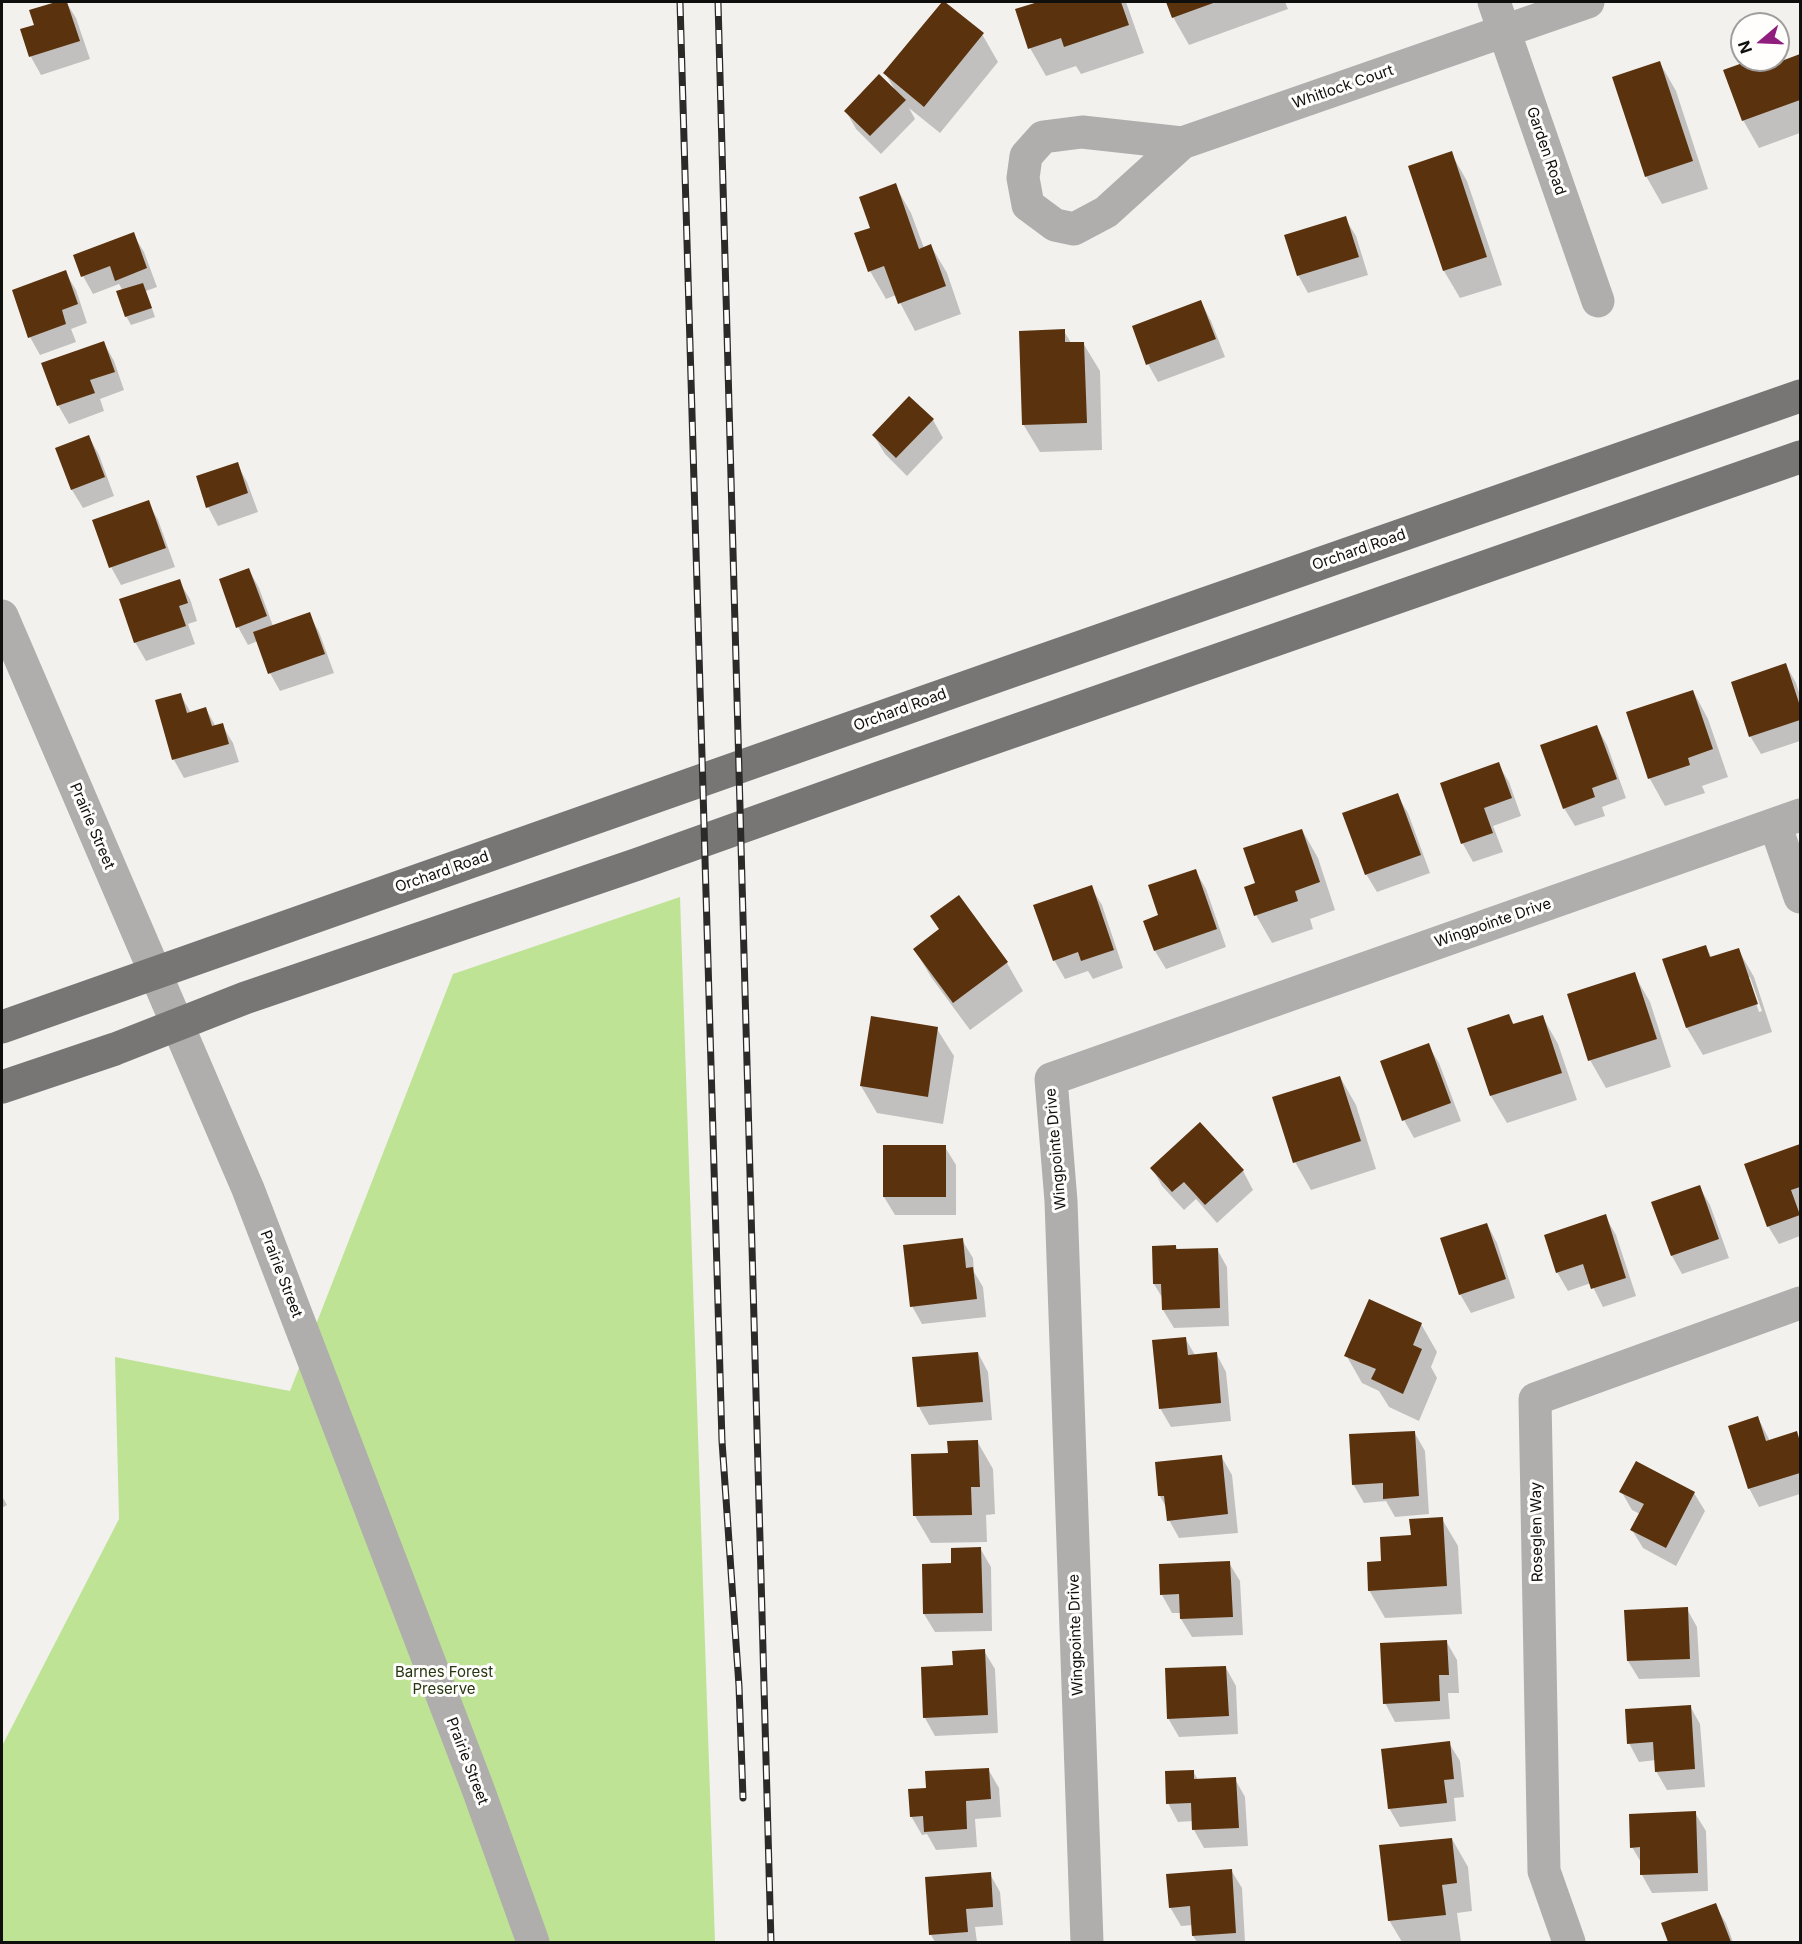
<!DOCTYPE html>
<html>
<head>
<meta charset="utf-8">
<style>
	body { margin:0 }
	#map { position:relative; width:1802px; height:1944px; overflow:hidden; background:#f2f1ee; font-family:Inter,sans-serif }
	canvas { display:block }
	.frame { position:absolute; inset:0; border:3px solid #0f0f0e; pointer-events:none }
	.north { position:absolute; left:1730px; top:12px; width:60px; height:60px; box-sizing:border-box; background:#fffefd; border:2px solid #9f9e9d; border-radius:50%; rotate:251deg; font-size:16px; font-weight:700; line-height:24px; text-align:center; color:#0f0f0e }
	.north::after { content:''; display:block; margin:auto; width:21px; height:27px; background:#8f1e7f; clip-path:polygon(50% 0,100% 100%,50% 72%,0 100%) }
</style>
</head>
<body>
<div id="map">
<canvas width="1802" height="1944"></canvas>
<div class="frame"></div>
<div class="north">N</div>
</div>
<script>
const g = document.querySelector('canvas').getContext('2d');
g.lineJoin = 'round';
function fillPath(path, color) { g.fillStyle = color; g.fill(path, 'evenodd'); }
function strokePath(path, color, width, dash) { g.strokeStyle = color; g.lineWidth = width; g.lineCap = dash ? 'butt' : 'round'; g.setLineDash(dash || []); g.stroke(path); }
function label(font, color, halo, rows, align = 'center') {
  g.font = font + ' Inter,sans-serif'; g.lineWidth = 6; g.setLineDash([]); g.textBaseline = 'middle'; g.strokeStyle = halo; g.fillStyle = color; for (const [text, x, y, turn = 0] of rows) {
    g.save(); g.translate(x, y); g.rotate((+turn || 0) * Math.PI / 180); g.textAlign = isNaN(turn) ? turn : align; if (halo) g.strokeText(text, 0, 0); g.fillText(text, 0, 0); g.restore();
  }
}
const green = new Path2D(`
	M 680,897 L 715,1942 L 2,1942 L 2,1746 L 119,1519 L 115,1357 L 290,1391 L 453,974 Z`);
const shadow = new Path2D(`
	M 61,2 L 66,2 L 76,18 L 90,59 L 41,75 L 31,57 L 22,30 L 36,26 L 31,11 Z
	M 943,2 L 982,34 L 998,62 L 940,133 L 909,108 L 915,119 L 881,154 L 856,129 L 846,111 L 895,90 L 885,73 Z
	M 1043,2 L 1126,2 L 1144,53 L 1081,74 L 1076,66 L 1046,76 L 1030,48 L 1017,10 Z
	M 1167,2 L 1285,2 L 1288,9 L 1189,45 L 1173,17 Z
	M 1800,56 L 1800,133 L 1759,148 L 1743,120 L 1756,60 L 1766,60 L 1770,67 Z
	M 1660,63 L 1676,91 L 1708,189 L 1662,204 L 1646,176 Z
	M 1451,153 L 1467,181 L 1502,285 L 1460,298 L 1444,271 L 1410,167 Z
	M 895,185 L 911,213 L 924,248 L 931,246 L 947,273 L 961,314 L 915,331 L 896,295 L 886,299 L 870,271 L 872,229 Z
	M 1345,218 L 1356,236 L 1368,275 L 1308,293 L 1298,275 Z
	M 133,234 L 144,252 L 157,287 L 146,291 L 155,317 L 131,325 L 126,316 L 123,291 L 119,284 L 93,294 L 83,276 Z
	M 65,272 L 76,290 L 87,323 L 71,329 L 76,342 L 40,355 L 30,337 Z
	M 1201,302 L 1211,321 L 1225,357 L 1158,382 L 1148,364 Z
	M 1064,331 L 1071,343 L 1083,343 L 1100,371 L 1102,450 L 1040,452 L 1023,424 Z
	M 104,343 L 114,361 L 124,390 L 100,399 L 104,411 L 69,424 L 58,405 Z
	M 933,420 L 943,438 L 907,476 L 885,454 L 874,436 Z
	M 89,437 L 99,455 L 114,496 L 83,508 L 72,490 Z
	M 237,464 L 247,482 L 258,512 L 218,526 L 208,507 Z
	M 148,502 L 158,520 L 175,567 L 121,585 L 111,567 Z
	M 249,570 L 259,588 L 273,626 L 309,614 L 319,632 L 334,673 L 280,691 L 270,673 L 258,641 L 248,645 L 238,627 Z
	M 179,581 L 190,599 L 197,621 L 188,624 L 195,644 L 146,661 L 135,642 Z
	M 1786,665 L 1796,683 L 1800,696 L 1800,741 L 1761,754 L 1750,736 Z
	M 1693,691 L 1708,719 L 1728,777 L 1702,786 L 1705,793 L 1665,806 L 1650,779 L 1628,713 Z
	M 180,694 L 191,713 L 206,709 L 216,727 L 222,725 L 233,743 L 239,762 L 184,778 L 174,760 L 157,701 Z
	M 1597,727 L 1607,745 L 1626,798 L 1602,807 L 1605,816 L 1575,826 L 1564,808 Z
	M 1498,764 L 1509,782 L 1521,816 L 1493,826 L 1503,852 L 1473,862 L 1463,844 L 1442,784 Z
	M 1397,795 L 1408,813 L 1430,873 L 1377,892 L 1366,874 Z
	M 1302,830 L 1318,858 L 1335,910 L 1310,919 L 1313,929 L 1272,943 L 1256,915 L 1257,884 Z
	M 1195,870 L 1206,889 L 1226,947 L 1166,969 L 1155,951 L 1145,922 L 1160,916 Z
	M 1091,887 L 1102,905 L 1123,968 L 1093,979 L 1088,971 L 1065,979 L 1054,960 Z
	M 958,897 L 1007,963 L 1023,991 L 970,1030 L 931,977 L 915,950 L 940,930 Z
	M 1705,946 L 1712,958 L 1738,949 L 1754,977 L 1772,1032 L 1703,1055 L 1687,1028 L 1664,960 ZM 1747,977 L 1750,977 L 1762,1011 L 1759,1012 Z
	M 1634,974 L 1650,1002 L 1671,1067 L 1606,1088 L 1590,1060 L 1568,995 Z
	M 1509,1016 L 1515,1026 L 1542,1016 L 1558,1044 L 1577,1100 L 1507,1123 L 1491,1096 Z
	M 937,1029 L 954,1056 L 943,1124 L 877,1113 L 861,1086 Z
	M 1428,1045 L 1439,1063 L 1461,1121 L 1414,1138 L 1404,1120 Z
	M 1340,1077 L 1356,1105 L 1376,1169 L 1311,1190 L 1295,1162 Z
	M 1200,1124 L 1243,1171 L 1253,1190 L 1217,1223 L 1196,1199 L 1184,1210 L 1162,1186 L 1152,1168 Z
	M 1800,1146 L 1800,1236 L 1779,1244 L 1768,1226 L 1746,1165 Z
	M 945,1147 L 956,1165 L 956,1215 L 895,1215 L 884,1197 Z
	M 1699,1186 L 1710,1205 L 1729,1258 L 1682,1274 L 1672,1256 L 1653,1203 Z
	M 1605,1216 L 1616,1235 L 1636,1296 L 1603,1307 L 1591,1283 L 1568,1291 L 1557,1272 Z
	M 1487,1224 L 1497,1243 L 1515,1298 L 1471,1313 L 1460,1294 Z
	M 962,1240 L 973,1258 L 974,1272 L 983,1287 L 986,1317 L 922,1324 L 912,1306 Z
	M 1176,1246 L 1178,1251 L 1217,1249 L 1227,1267 L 1229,1326 L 1174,1328 L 1163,1310 L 1163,1299 L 1154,1284 Z
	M 1421,1324 L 1437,1352 L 1431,1367 L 1437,1378 L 1419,1421 L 1389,1407 L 1379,1391 L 1362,1383 L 1346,1355 Z
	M 1185,1338 L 1195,1355 L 1216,1353 L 1226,1372 L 1231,1421 L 1171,1427 L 1160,1408 Z
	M 978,1353 L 988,1372 L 992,1420 L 929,1425 L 919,1407 L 914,1359 Z
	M 1758,1418 L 1770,1441 L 1796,1433 L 1800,1440 L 1800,1494 L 1759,1507 L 1749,1488 Z
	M 1414,1432 L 1425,1451 L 1429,1514 L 1395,1517 L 1386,1501 L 1364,1503 L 1353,1484 Z
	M 977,1441 L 993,1469 L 995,1514 L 986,1515 L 987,1542 L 931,1543 L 915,1516 L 950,1454 Z
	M 1221,1456 L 1232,1475 L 1238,1533 L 1179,1538 L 1169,1520 L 1167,1509 L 1160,1496 Z
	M 1621,1491 L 1694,1493 L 1705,1511 L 1676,1566 L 1643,1548 L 1632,1530 L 1640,1514 L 1632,1510 Z
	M 2,1496 L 7,1505 L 2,1508 Z
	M 1442,1519 L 1458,1546 L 1462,1614 L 1385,1618 L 1369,1590 L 1383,1563 L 1412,1537 Z
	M 980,1548 L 991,1567 L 992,1631 L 935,1632 L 924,1614 L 952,1565 Z
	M 1229,1563 L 1240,1581 L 1243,1635 L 1192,1637 L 1181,1619 L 1181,1613 L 1172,1613 L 1162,1595 Z
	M 1687,1609 L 1697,1627 L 1700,1677 L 1639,1679 L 1628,1661 Z
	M 1446,1641 L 1457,1660 L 1459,1693 L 1448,1693 L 1450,1719 L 1395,1722 L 1385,1703 Z
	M 984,1651 L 995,1669 L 998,1733 L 935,1736 L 925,1718 L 923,1668 L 954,1667 Z
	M 1226,1668 L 1236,1686 L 1238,1734 L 1179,1737 L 1168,1718 Z
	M 1690,1706 L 1700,1724 L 1705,1787 L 1667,1790 L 1656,1771 L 1656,1760 L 1639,1762 L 1629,1743 Z
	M 1449,1743 L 1460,1761 L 1464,1797 L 1454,1798 L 1456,1821 L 1400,1827 L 1389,1808 Z
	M 988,1769 L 999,1788 L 1001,1817 L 975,1819 L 977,1847 L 936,1850 L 927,1834 L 922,1835 L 911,1816 L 927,1789 Z
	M 1193,1771 L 1198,1780 L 1235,1779 L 1245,1797 L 1248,1846 L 1204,1848 L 1194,1830 L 1193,1821 L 1178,1822 L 1168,1803 Z
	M 1695,1813 L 1706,1831 L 1708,1891 L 1652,1893 L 1642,1875 L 1642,1864 L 1632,1847 Z
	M 1452,1839 L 1468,1867 L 1472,1911 L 1457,1913 L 1461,1942 L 1402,1942 L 1389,1920 Z
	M 1231,1870 L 1242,1888 L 1245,1942 L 1197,1942 L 1193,1936 L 1193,1925 L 1181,1926 L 1170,1907 Z
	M 990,1874 L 1000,1892 L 1003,1925 L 975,1927 L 977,1942 L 935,1942 L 931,1935 Z
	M 1715,1905 L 1726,1923 L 1733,1942 L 1669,1942 L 1663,1924 Z`);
const building = new Path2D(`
	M 56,2 L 67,2 L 80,41 L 29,57 L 20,29 L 34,25 L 29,10 Z
	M 942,2 L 945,2 L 984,33 L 924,107 L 883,73 Z
	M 1038,2 L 1121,2 L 1129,25 L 1064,47 L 1061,38 L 1028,49 L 1015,9 Z
	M 1166,2 L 1216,2 L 1172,18 Z
	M 1800,54 L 1800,100 L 1742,121 L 1723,70 L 1751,60 L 1766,60 L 1768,66 Z
	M 1660,61 L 1693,161 L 1645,177 L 1612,77 Z
	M 879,74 L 906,100 L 870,136 L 844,111 Z
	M 1452,151 L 1487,257 L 1443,271 L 1408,166 Z
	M 896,183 L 919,249 L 931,244 L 946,286 L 898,304 L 884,266 L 868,272 L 854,233 L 870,228 L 859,197 Z
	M 1346,216 L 1359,257 L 1297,276 L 1284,235 Z
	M 134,232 L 147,268 L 115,281 L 110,266 L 81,277 L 73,255 Z
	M 66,270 L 78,304 L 62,310 L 66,324 L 28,338 L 12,290 Z
	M 143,283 L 152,308 L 125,317 L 116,291 Z
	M 1201,300 L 1216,339 L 1146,365 L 1132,326 Z
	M 1065,329 L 1065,342 L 1084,342 L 1087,423 L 1022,425 L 1019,331 Z
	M 104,341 L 115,372 L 90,380 L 95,393 L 57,406 L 41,363 Z
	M 909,396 L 934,419 L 896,458 L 872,435 Z
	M 89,435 L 105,477 L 71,490 L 55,448 Z
	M 238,462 L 248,493 L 206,508 L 196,476 Z
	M 149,500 L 166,548 L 109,568 L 92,520 Z
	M 249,568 L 267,616 L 236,628 L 219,579 Z
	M 180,579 L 188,603 L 179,606 L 186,626 L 134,643 L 119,599 Z
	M 310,612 L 325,654 L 268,674 L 253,632 Z
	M 1786,663 L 1800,706 L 1800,720 L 1749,737 L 1731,682 Z
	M 1693,690 L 1713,749 L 1688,758 L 1690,765 L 1648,779 L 1626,712 Z
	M 181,693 L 187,713 L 206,707 L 212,726 L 223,723 L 229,744 L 172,760 L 155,700 Z
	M 1597,725 L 1617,779 L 1592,788 L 1595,797 L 1563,809 L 1540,745 Z
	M 1499,762 L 1512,798 L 1484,808 L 1493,833 L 1461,844 L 1440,783 Z
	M 1398,793 L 1421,855 L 1365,875 L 1342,813 Z
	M 1302,829 L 1320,882 L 1295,891 L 1298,901 L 1254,916 L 1244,887 L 1255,883 L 1243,848 Z
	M 1196,869 L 1217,929 L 1154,951 L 1143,921 L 1158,915 L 1148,885 Z
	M 1092,885 L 1114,950 L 1081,961 L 1078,952 L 1053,961 L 1033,905 Z
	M 959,895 L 1008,962 L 953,1003 L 913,949 L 939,929 L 930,916 Z
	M 1706,945 L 1710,957 L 1739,948 L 1758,1004 L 1686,1028 L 1662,959 Z
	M 1635,972 L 1657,1039 L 1588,1061 L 1567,994 Z
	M 1509,1014 L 1513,1024 L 1543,1015 L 1562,1073 L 1490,1096 L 1467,1028 Z
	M 871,1016 L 938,1027 L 928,1097 L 860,1086 Z
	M 1429,1043 L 1451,1103 L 1402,1121 L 1380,1061 Z
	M 1340,1076 L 1361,1141 L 1293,1163 L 1272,1097 Z
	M 1200,1122 L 1244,1170 L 1205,1205 L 1184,1182 L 1172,1192 L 1150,1168 Z
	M 1800,1144 L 1800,1187 L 1791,1190 L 1800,1215 L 1767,1227 L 1744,1164 Z
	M 883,1145 L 946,1145 L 946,1197 L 883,1197 Z
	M 1700,1185 L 1719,1239 L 1671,1256 L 1651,1202 Z
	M 1606,1214 L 1626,1278 L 1591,1289 L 1583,1264 L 1556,1273 L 1544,1235 Z
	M 1487,1223 L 1506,1279 L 1459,1295 L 1440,1238 Z
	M 963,1238 L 966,1268 L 973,1267 L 977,1299 L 910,1307 L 903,1245 Z
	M 1176,1245 L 1176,1249 L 1218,1248 L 1220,1308 L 1162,1310 L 1161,1284 L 1153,1284 L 1152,1246 Z
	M 1369,1299 L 1422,1323 L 1413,1345 L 1422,1349 L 1403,1394 L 1371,1379 L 1376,1369 L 1344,1356 Z
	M 1186,1337 L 1188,1355 L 1217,1352 L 1221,1403 L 1159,1409 L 1152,1340 Z
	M 978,1352 L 983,1402 L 917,1407 L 912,1357 Z
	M 1758,1416 L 1766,1441 L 1797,1431 L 1800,1442 L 1800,1473 L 1748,1489 L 1728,1426 Z
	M 1415,1431 L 1419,1496 L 1383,1499 L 1383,1483 L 1352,1485 L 1349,1434 Z
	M 978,1440 L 980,1487 L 971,1487 L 972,1515 L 913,1516 L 911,1454 L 948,1453 L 947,1441 Z
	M 1222,1455 L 1228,1514 L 1167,1521 L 1164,1496 L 1158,1496 L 1155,1462 Z
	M 1636,1461 L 1695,1492 L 1666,1548 L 1630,1530 L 1644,1504 L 1619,1492 Z
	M 1443,1517 L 1447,1586 L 1368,1591 L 1367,1562 L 1381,1561 L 1380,1537 L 1411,1535 L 1409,1519 Z
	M 981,1547 L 983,1613 L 923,1614 L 922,1564 L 951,1563 L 951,1548 Z
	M 1230,1561 L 1233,1617 L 1180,1619 L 1179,1594 L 1160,1595 L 1159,1564 Z
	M 1688,1607 L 1690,1659 L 1627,1661 L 1624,1610 Z
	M 1447,1640 L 1449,1675 L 1439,1675 L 1440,1701 L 1383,1704 L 1380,1643 Z
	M 985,1649 L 988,1715 L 923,1718 L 921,1667 L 953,1665 L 952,1651 Z
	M 1226,1666 L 1229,1716 L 1167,1719 L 1165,1668 Z
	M 1691,1705 L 1695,1769 L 1655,1772 L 1653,1742 L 1627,1744 L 1625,1709 Z
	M 1450,1741 L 1454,1779 L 1444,1780 L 1447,1803 L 1388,1809 L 1381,1749 Z
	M 989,1768 L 991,1799 L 966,1801 L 967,1829 L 924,1832 L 923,1816 L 910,1817 L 908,1789 L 926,1788 L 925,1771 Z
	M 1194,1770 L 1194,1779 L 1236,1777 L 1239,1828 L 1192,1830 L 1191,1803 L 1166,1804 L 1165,1771 Z
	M 1696,1811 L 1698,1873 L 1640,1875 L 1640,1847 L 1630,1848 L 1629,1814 Z
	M 1452,1838 L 1457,1883 L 1442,1885 L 1446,1915 L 1388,1921 L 1379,1845 Z
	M 1232,1869 L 1236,1933 L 1192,1936 L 1190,1906 L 1169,1908 L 1166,1874 Z
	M 991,1872 L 993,1907 L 966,1909 L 968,1932 L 929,1935 L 925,1877 Z
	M 1716,1903 L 1731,1942 L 1668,1942 L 1661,1923 Z`);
const minor = new Path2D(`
	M 1494,2 L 1598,301
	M 1182,143 L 1106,212 L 1074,229 L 1055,225 L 1028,205 L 1023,178 L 1026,156 L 1043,137 L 1082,132 L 1182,143 L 1588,2
	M 2,616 L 248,1189 L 478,1789 L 533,1942
	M 1775,824 L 1800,897
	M 1087,1942 L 1061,1201 L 1051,1079 L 1800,815
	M 1569,1942 L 1544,1871 L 1535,1399 L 1800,1303`);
const major = new Path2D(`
	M 2,1027 L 1009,672 L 1800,396
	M 2,1087 L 115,1049 L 245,998 L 638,864 L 879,778 L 1800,457`);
const rail = new Path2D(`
	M 680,2 L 722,1441 L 739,1686 L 743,1798
	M 718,2 L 771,1942`);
const streetNames = [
	["Whitlock Court",1343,87,-19],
	["Garden Road",1546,151,71],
	["Orchard Road",1359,550,-19],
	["Orchard Road",900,710,-20],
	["Prairie Street",92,826,67],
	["Orchard Road",442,872,-19],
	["Wingpointe Drive",1493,923,-19],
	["Wingpointe Drive",1056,1149,-95],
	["Prairie Street",281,1274,69],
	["Roseglen Way",1537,1532,-91],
	["Wingpointe Drive",1076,1635,-92],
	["Prairie Street",467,1761,69]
];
const parkNames = [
	["Barnes Forest",444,1672],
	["Preserve",444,1689]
];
fillPath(green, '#bee395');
fillPath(shadow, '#0003');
fillPath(building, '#5a320d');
strokePath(minor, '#afaead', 33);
strokePath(major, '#787575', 33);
strokePath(rail, '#2b2a29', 7);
strokePath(rail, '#fffefd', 4.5, [14]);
label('15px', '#0f0f0e', '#fffefd', streetNames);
label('15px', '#253611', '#fffefd', parkNames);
</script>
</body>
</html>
